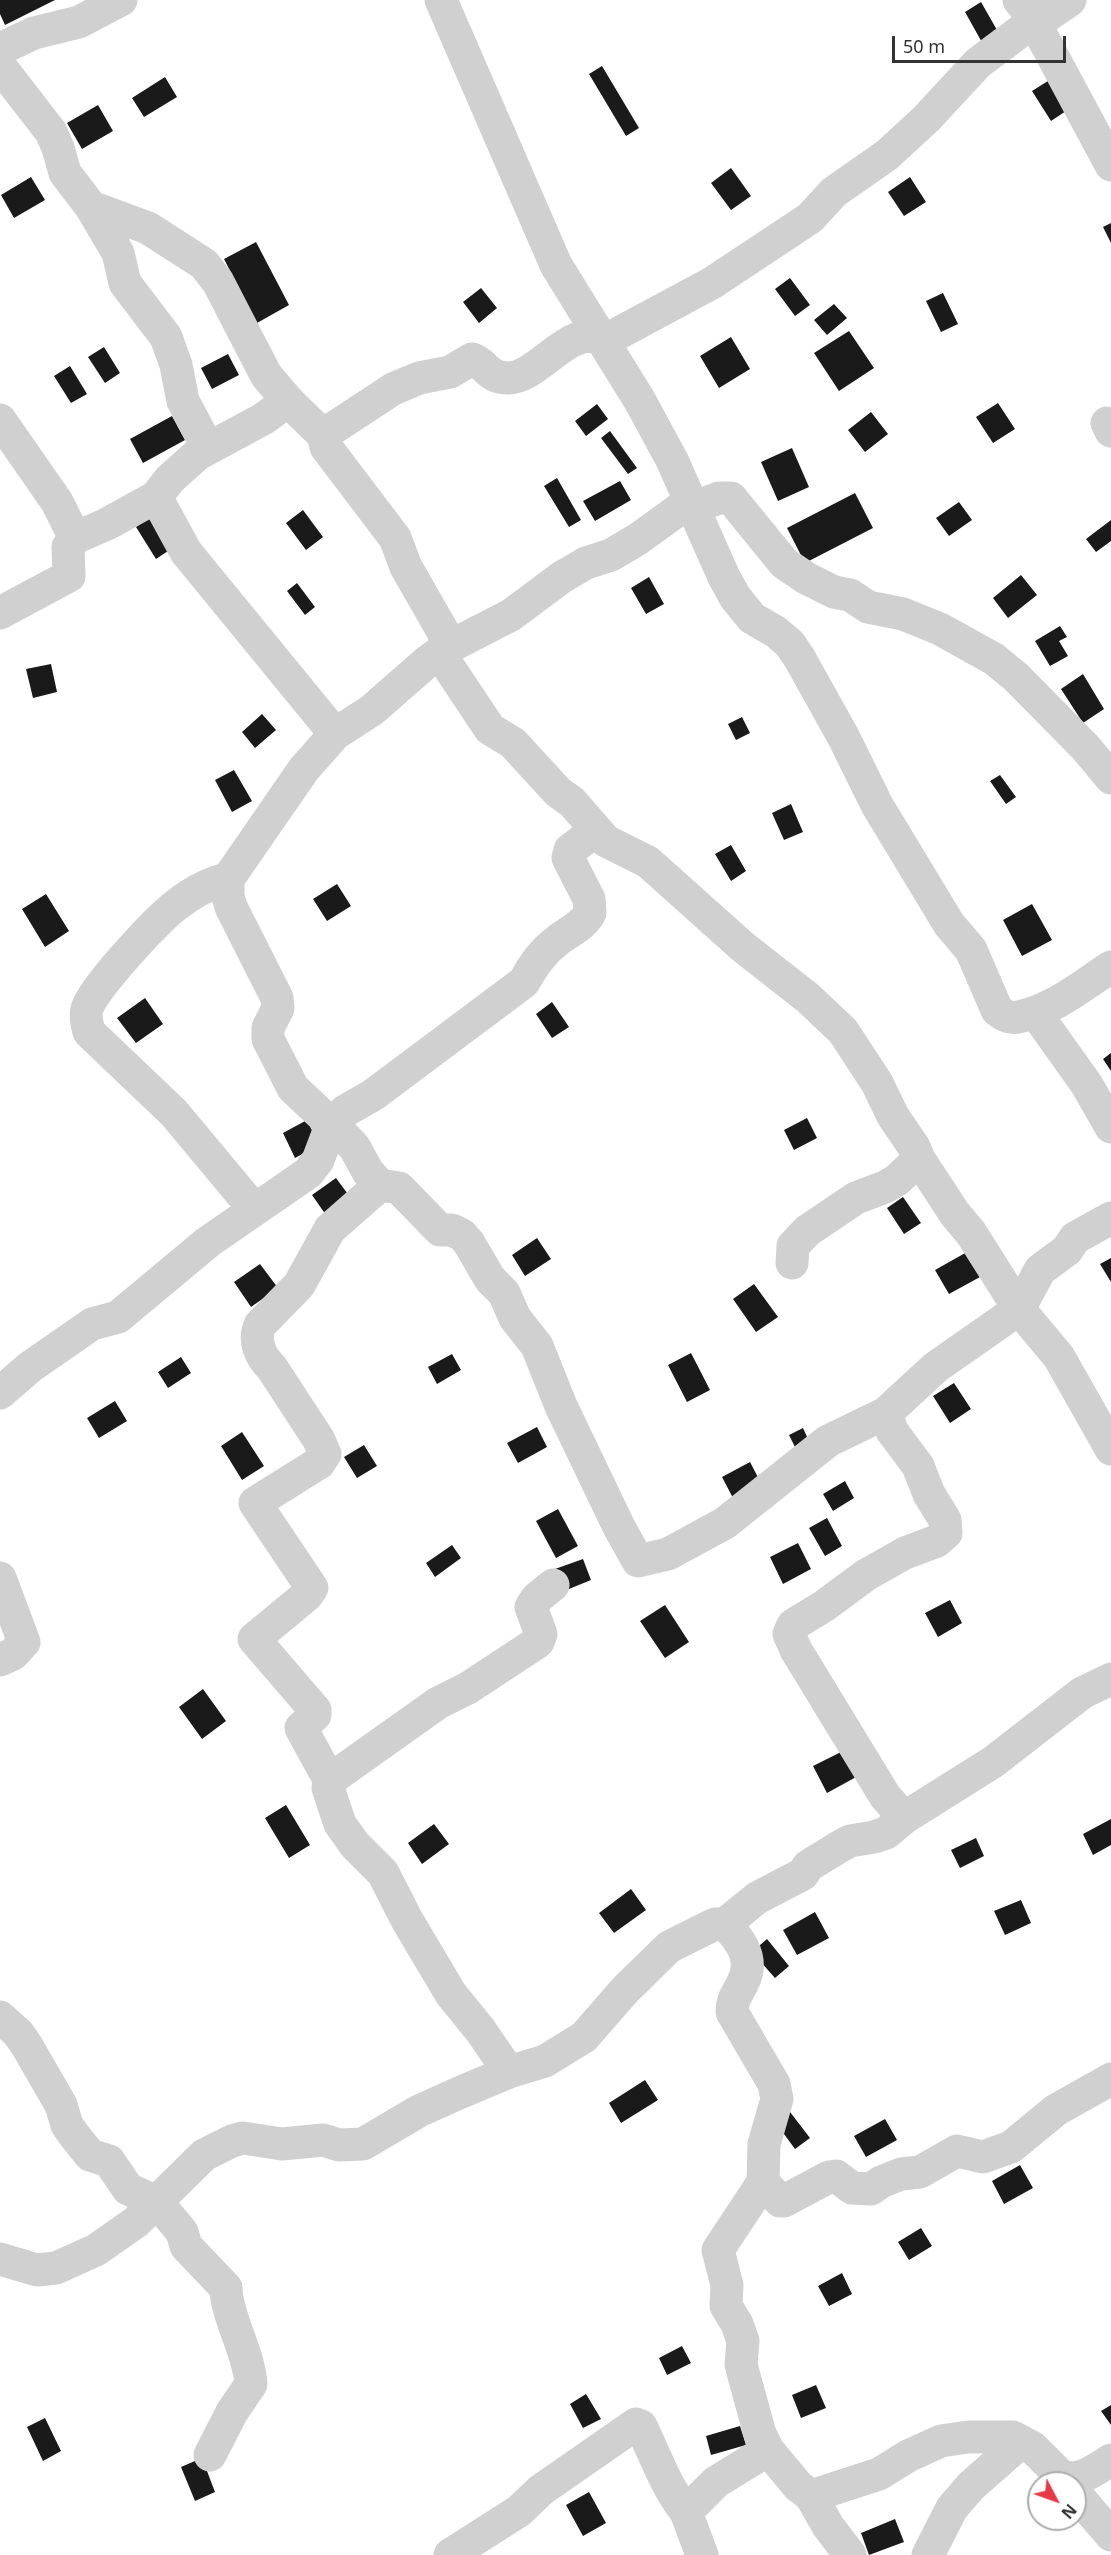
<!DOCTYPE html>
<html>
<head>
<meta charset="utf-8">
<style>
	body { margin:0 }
	#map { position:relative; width:1111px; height:2555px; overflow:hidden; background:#fff; font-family:"Noto Sans",sans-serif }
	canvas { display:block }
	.north { position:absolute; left:1027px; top:2471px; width:60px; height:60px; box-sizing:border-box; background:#fff; border:2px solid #adadad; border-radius:50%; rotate:131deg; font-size:16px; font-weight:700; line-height:24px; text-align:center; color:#333 }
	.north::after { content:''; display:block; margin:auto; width:21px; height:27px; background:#e63946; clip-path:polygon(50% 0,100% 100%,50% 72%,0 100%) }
	.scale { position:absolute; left:892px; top:36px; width:174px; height:27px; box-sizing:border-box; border:3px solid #333; border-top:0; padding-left:8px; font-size:18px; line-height:21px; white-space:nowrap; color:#333; -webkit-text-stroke:4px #fff; paint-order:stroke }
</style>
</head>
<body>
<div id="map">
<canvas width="1111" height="2555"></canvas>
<div class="north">N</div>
<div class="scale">50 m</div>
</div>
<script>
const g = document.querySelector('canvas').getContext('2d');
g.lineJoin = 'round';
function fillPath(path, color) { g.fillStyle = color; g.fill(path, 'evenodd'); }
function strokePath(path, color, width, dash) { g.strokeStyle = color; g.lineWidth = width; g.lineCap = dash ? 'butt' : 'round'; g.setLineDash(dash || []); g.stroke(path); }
const building = new Path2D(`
	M 0,0 L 55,0 L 5,25 L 0,14 Z
	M 981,2 L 1001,37 L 984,46 L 965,12 Z
	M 602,66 L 639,128 L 626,136 L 589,74 Z
	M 165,77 L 177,97 L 144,117 L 132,98 Z
	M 1048,81 L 1066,111 L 1051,121 L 1032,91 Z
	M 98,105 L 113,131 L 82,149 L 67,123 Z
	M 731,168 L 751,196 L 731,210 L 711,183 Z
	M 31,177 L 45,200 L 14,218 L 1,195 Z
	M 910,177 L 926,202 L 904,216 L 888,192 Z
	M 1111,223 L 1111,243 L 1103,227 Z
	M 256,242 L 289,305 L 257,323 L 224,259 Z
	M 790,278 L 810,305 L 795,316 L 775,289 Z
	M 481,288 L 497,308 L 479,323 L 463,302 Z
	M 943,293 L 958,324 L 941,332 L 926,301 Z
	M 834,304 L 847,318 L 827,335 L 814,320 Z
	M 849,331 L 874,368 L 839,391 L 814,353 Z
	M 731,337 L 750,369 L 719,388 L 700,356 Z
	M 104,347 L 120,373 L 105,383 L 88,357 Z
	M 228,354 L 239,375 L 212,389 L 201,368 Z
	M 70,366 L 87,394 L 71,403 L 54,376 Z
	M 998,403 L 1015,429 L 993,443 L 976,417 Z
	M 597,404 L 608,419 L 586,436 L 575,421 Z
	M 871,412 L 888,434 L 865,452 L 848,430 Z
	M 172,416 L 185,440 L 143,463 L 130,439 Z
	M 610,431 L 637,468 L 628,474 L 601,438 Z
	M 792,448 L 809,487 L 778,501 L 761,462 Z
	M 557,478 L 581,520 L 569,527 L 544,486 Z
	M 620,481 L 631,500 L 595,521 L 583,501 Z
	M 855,493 L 873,528 L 805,563 L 787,528 Z
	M 959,502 L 972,520 L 949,536 L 936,518 Z
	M 303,510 L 323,537 L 306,550 L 286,523 Z
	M 150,517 L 171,549 L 156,559 L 136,527 Z
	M 1111,520 L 1111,541 L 1096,552 L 1086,539 Z
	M 1021,575 L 1037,595 L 1008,618 L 993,598 Z
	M 649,577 L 664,604 L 646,614 L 631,588 Z
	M 297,583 L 315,607 L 305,615 L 287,591 Z
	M 1060,626 L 1067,637 L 1059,641 L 1068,656 L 1050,666 L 1035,641 Z
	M 51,664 L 57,692 L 33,698 L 26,669 Z
	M 1083,674 L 1104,709 L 1083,723 L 1061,689 Z
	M 262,714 L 276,730 L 255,748 L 242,732 Z
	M 742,717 L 750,733 L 736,740 L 728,724 Z
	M 234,770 L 252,801 L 232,812 L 215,780 Z
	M 1000,775 L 1016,797 L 1006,804 L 990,781 Z
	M 791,804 L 803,832 L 784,840 L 772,813 Z
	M 731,845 L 746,871 L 731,881 L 715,854 Z
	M 337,884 L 351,906 L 327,921 L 313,899 Z
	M 46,894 L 69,931 L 45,947 L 22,909 Z
	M 1032,904 L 1052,940 L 1022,956 L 1003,920 Z
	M 145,998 L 163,1024 L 136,1043 L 117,1018 Z
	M 552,1002 L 569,1027 L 552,1038 L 536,1014 Z
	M 1111,1053 L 1111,1071 L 1103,1059 Z
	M 807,1118 L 817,1138 L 794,1150 L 784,1130 Z
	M 307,1120 L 319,1145 L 295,1158 L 283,1133 Z
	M 336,1178 L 350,1197 L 326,1215 L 312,1195 Z
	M 903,1197 L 921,1223 L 904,1234 L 887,1208 Z
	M 537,1238 L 551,1259 L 525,1276 L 512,1255 Z
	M 967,1252 L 980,1277 L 949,1294 L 935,1270 Z
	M 1111,1258 L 1111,1282 L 1100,1264 Z
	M 260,1264 L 278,1288 L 251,1307 L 234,1282 Z
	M 754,1284 L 778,1317 L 756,1332 L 733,1299 Z
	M 691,1353 L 710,1390 L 687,1402 L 668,1365 Z
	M 452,1354 L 461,1370 L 437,1384 L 428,1367 Z
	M 181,1357 L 191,1373 L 168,1388 L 158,1372 Z
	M 954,1383 L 971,1409 L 950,1423 L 933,1396 Z
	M 115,1401 L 127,1421 L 99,1438 L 87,1418 Z
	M 537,1427 L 547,1447 L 518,1463 L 507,1443 Z
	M 803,1428 L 813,1450 L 800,1457 L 789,1435 Z
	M 242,1432 L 264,1466 L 242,1480 L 221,1446 Z
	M 364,1445 L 377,1466 L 357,1478 L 344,1457 Z
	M 750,1462 L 761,1483 L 733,1498 L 722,1477 Z
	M 845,1481 L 854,1498 L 833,1511 L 823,1494 Z
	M 558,1509 L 578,1546 L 556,1558 L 536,1521 Z
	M 827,1518 L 842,1546 L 825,1556 L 809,1528 Z
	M 798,1543 L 811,1569 L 783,1584 L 770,1557 Z
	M 452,1545 L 461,1558 L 435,1577 L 426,1563 Z
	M 583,1559 L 591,1580 L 564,1591 L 555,1569 Z
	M 950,1600 L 962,1623 L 938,1637 L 925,1613 Z
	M 665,1605 L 689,1642 L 665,1658 L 640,1621 Z
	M 203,1689 L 226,1721 L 202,1739 L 179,1707 Z
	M 845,1750 L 858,1776 L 827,1793 L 813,1766 Z
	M 286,1805 L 310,1845 L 289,1858 L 265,1818 Z
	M 1111,1819 L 1111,1845 L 1093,1855 L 1083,1834 Z
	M 434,1824 L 449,1844 L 422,1864 L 408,1843 Z
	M 976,1838 L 984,1856 L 960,1868 L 951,1850 Z
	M 631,1889 L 646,1910 L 614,1933 L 599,1913 Z
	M 1021,1900 L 1031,1923 L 1005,1935 L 994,1911 Z
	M 815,1912 L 829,1938 L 797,1955 L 783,1930 Z
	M 767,1939 L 789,1966 L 775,1978 L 752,1952 Z
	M 645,2080 L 658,2100 L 621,2123 L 609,2103 Z
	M 787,2108 L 810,2138 L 795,2149 L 773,2119 Z
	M 885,2119 L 897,2140 L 866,2157 L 854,2136 Z
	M 1020,2165 L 1033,2188 L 1004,2204 L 992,2181 Z
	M 921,2228 L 932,2246 L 909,2260 L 898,2242 Z
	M 842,2273 L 852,2294 L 829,2306 L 818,2286 Z
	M 682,2346 L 691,2363 L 667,2375 L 659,2358 Z
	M 816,2385 L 826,2408 L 801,2418 L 792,2395 Z
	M 586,2394 L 601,2419 L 583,2428 L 570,2404 Z
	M 1111,2405 L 1111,2425 L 1101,2411 Z
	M 45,2418 L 61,2451 L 43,2461 L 27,2427 Z
	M 740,2426 L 746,2445 L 711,2455 L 706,2436 Z
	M 202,2458 L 215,2492 L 195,2501 L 181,2467 Z
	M 589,2492 L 606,2523 L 583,2536 L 566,2505 Z
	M 895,2519 L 904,2542 L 869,2555 L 861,2533 Z`);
const minor = new Path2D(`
	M 441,0 L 556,265 L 640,401 L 672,460 L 724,577 L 735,597 L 752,618 L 776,632 L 790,644 L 800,659 L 844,738 L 877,805 L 949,924 L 971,950 L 997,1010 C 1003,1015 1010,1019 1018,1017 C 1052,1011 1083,985 1111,967
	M 1019,0 L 1030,14 L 1111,165
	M 0,49 L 34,33 L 79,22 L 121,0
	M 0,66 L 51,132 L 58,148 L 65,173 L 91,207 L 148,228 L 204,264 L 218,282 L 266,375 L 288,401 L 323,435 L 326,447 L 395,538 L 406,567 L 445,635 L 444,660 L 490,729 L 513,743 L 558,792 L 572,802 L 606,841 L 648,862 L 743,947 L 808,998 L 843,1031 L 877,1083 L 893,1116 L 914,1147 L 919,1159 L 955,1214 L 971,1233 L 1019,1309 L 1059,1357 L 1111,1449
	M 91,207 L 118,253 L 125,283 L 166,337 L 176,365 L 183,401 L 208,448
	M 0,420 L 57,502 L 75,538
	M 1107,423 L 1111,431
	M 323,435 L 393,389 L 419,378 L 450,372 L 472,359 C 487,364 487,378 508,378 C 540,378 571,320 604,341 L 712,283 L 810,218 L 834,192 L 887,155 L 926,119 L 978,63 L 1034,21 L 1048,15 L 1070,0
	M 156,497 L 186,552 L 335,734
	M 0,613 L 69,576 L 68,547 L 75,538 L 107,524 L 156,497 L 170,479 L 198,454 L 263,419 L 288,401
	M 228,879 L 228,896 L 231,907 L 277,998 L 278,1008 L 268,1028 L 268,1039 L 293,1088 L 345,1137 L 355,1148 L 368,1172 L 380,1185 L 399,1188 L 440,1230 L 452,1230 L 462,1235 L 469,1243 L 490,1279 L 504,1293 L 515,1318 L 537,1346 L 561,1406 L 619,1527 L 638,1561 L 668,1554 L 725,1523 L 828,1441 L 886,1413 L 936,1367 L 1019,1309 L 1040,1270 L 1067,1250 L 1075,1238 L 1111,1218
	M 1035,1012 L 1087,1085 L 1111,1127
	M 254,1209 L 174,1113 L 89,1032 C 87,1024 85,1016 87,1009 C 92,989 157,920 175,906 C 190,894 209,883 228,879 L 304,769 L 335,734 L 372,710 L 428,661 L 443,650 L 511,615 L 562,577 L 586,563 L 611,555 L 638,539 L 678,510 L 694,507 L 719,498 L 731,498 L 784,563 L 806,578 L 834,592 L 850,595 L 868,607 L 903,614 L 940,629 L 994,659 L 1016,677 L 1085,747 L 1111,778
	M 792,1263 L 793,1246 L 807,1231 L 856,1198 L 885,1187 L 897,1180 L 919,1159
	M 0,1393 L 30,1367 L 92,1324 L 118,1317 L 208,1242 L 308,1173 L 318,1160 L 332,1123 L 345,1111 L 373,1095 L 524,982 C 533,966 542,952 557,941 C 568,932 583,926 590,913 L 589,899 L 568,858 L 570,850 L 595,831
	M 886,1413 L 892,1431 L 918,1466 L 929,1494 L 945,1520 L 946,1533 L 937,1541 L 905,1553 L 866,1575 L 824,1606 L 793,1625 L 789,1634 L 796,1650 L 885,1796 L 904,1818
	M 0,1578 L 24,1642 L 13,1654 L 0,1660
	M 330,1781 L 301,1728 L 315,1715 L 315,1710 L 254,1639 L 306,1596 L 312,1588 L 255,1503 L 319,1463 L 325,1454 L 319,1440 L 272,1368 C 260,1356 253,1341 260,1325 L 299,1285 L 330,1229 L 380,1185
	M 725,1924 C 740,1939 755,1959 743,1982 C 738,1994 732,1998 732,2012 L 774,2084 L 777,2099 L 764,2144 L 763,2182 L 718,2250 L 727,2285 L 726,2306 L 737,2324 L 743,2341 L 741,2364 L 744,2376 L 760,2434 L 768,2450
	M 0,2017 L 18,2033 L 27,2046 L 61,2105 L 67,2125 L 74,2135 L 90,2155 L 109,2161 L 128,2189 L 157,2202 L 182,2232 L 186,2246 L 226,2288 C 226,2316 249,2352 251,2384 L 232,2412 L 210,2455
	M 509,2072 L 481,2031 L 451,1994 L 407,1920 L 383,1873 L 355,1845 L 340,1824 L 328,1788 L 330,1781 L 338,1774 L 438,1703 L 468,1688 L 538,1642 L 541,1634 L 531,1607 L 537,1598 L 553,1585
	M 763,2182 L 780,2201 L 784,2201 L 829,2177 L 836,2176 L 852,2188 L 871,2189 L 881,2182 L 901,2174 L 920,2172 L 957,2151 L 983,2157 L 1011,2147 L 1056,2110 L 1111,2079
	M 0,2259 L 37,2270 L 56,2268 L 96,2250 L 136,2222 L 204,2155 L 232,2141 L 243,2138 L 282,2144 L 323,2140 L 339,2145 L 363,2144 L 419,2111 L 459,2093 L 509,2072 L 545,2061 L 584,2037 L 625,1990 L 669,1947 L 715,1924 L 725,1924 L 757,1898 L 803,1874 L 808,1866 L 839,1847 L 850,1841 L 874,1837 L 886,1833 L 904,1818 L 993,1762 L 1082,1693 L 1111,1679
	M 1063,2476 C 1080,2483 1097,2468 1111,2460
	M 1075,2493 L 1111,2535
	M 811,2496 L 828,2526 L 850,2555
	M 686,2512 L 702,2555
	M 450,2555 L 519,2511 L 541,2490 L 636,2424 L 641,2426 C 655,2455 666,2487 686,2512 L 716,2482 L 768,2450 L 798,2486 L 811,2496 L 879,2474 L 908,2456 L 941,2441 L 968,2437 L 1013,2437 L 1032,2447 L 1068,2483
	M 928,2555 L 952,2508 L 971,2486 L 1021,2442`);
fillPath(building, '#1a1a1a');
strokePath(minor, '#d0d0d0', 33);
</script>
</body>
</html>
